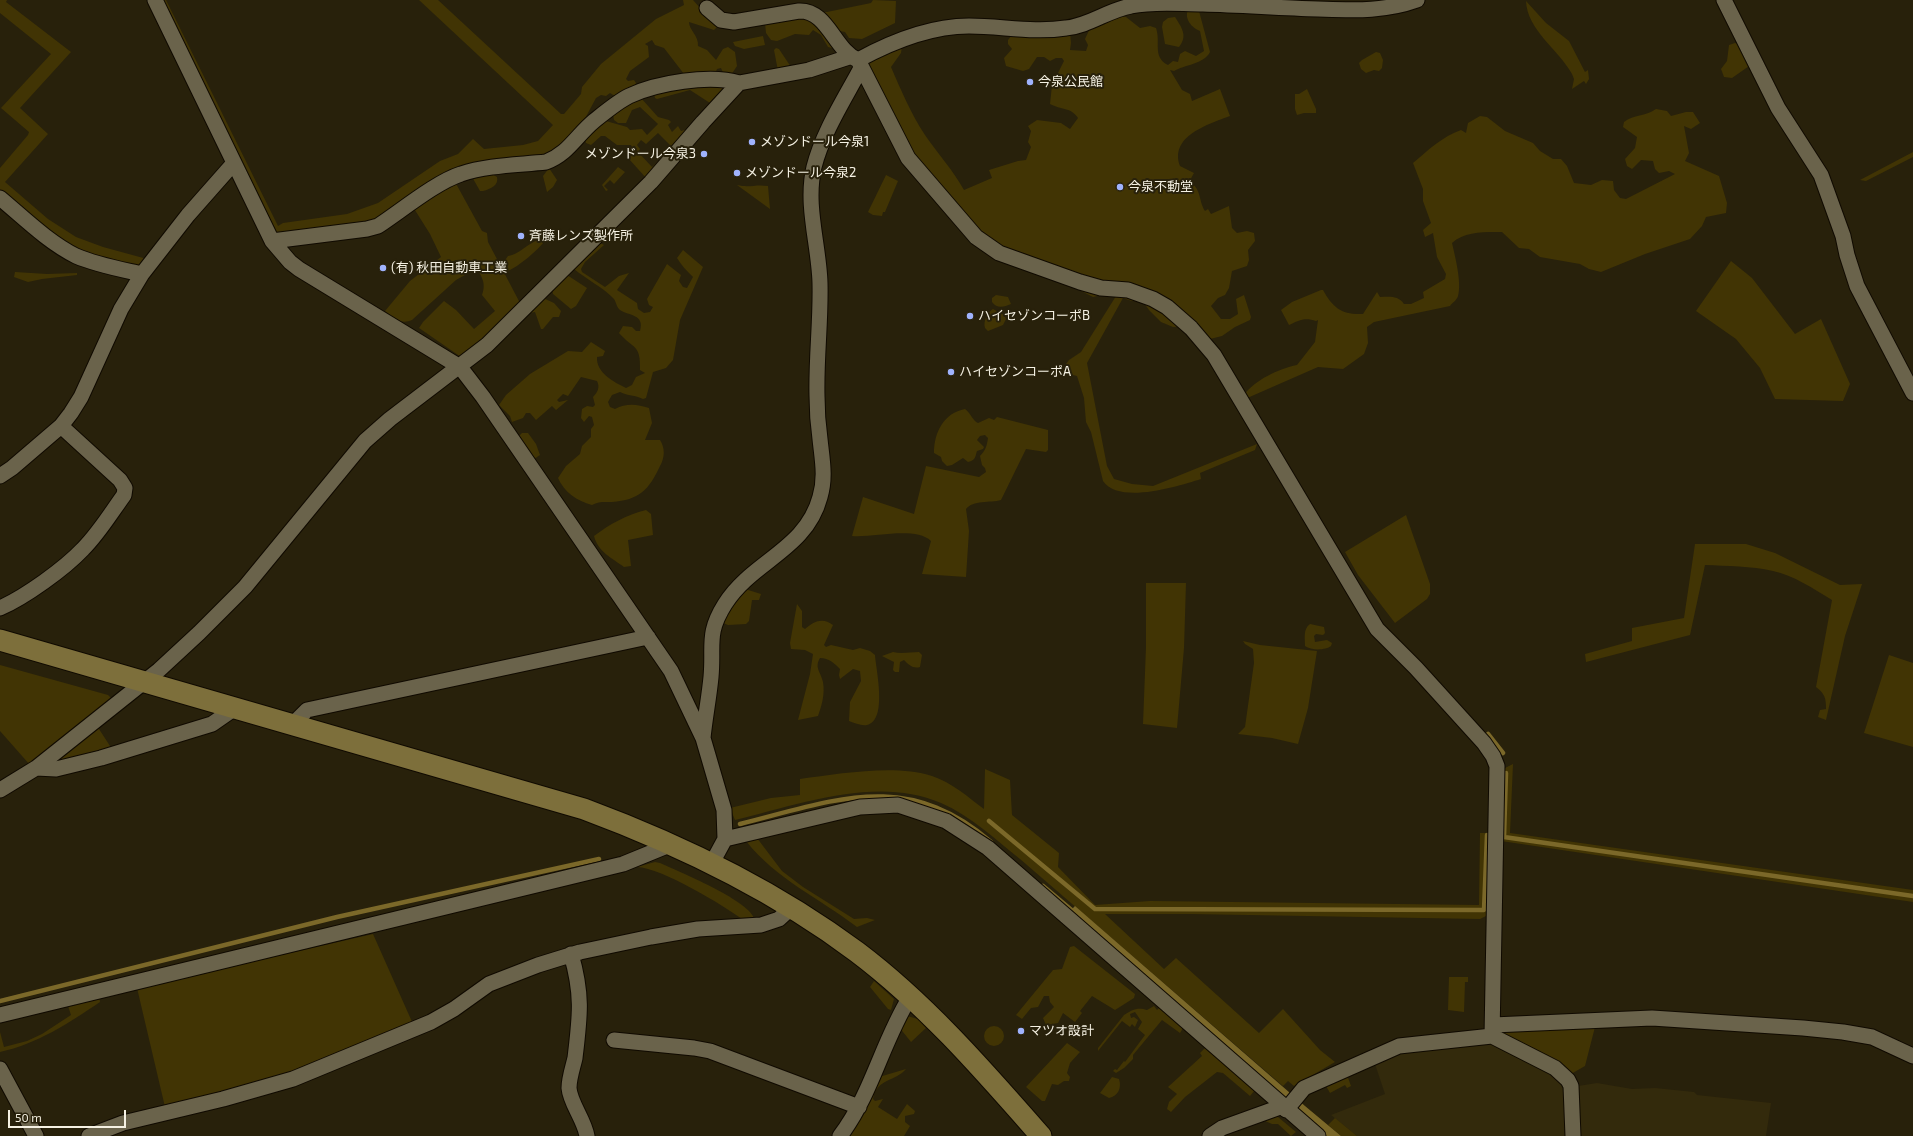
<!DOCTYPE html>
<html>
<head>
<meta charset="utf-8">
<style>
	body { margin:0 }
	#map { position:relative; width:1913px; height:1136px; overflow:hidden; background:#28210b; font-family:"Exo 2",sans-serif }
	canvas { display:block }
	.scale { position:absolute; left:8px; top:1110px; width:118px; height:18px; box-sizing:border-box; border:2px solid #f5f1e3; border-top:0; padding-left:5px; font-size:12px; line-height:14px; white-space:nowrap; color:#f5f1e3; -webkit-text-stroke:3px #28210b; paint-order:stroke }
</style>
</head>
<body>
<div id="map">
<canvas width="1913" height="1136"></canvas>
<div class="scale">50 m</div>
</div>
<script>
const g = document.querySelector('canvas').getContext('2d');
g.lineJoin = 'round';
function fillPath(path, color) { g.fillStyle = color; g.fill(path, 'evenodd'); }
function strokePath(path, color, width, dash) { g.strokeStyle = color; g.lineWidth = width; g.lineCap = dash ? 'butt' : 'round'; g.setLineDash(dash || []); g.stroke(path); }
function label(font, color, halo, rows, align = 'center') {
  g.font = font + ' "Exo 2","Noto Sans JP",sans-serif'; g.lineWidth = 4; g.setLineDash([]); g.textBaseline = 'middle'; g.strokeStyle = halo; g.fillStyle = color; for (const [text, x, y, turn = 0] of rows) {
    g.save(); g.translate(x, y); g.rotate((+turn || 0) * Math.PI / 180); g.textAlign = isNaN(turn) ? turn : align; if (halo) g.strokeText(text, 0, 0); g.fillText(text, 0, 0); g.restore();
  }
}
const built = new Path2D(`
	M 1492,1036 L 1562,1074 L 1573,1136 L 1357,1136 L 1331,1115 L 1385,1094 L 1373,1058 Z
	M 1597,1083 L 1632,1089 L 1655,1088 L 1694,1092 L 1697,1095 L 1771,1103 L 1766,1136 L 1576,1136 L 1578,1086 Z`);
const green = new Path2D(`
	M 0,0 L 7,0 L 6,2 L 71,52 L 20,108 L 48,134 L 5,182 L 48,219 L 76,237 L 103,247 L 147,259 L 139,269 L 89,255 L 68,246 L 0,191 L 0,168 L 28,135 L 29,132 L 1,108 L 51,54 L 0,13 Z
	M 161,0 L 166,0 L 278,226 L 283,223 L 347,214 L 378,203 L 440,161 L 458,154 L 473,139 L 484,149 L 523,145 L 538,141 L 553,125 L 419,0 L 438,0 L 561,114 L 564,114 L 581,94 L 582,87 L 601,64 L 656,19 L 684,5 L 683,0 L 693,0 L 717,27 L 714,30 L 689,22 C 689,30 699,36 698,46 L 707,50 L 716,60 L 723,49 L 728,47 L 735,52 L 737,66 L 731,75 L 724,75 L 721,68 L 717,69 L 715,74 L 684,74 L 664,48 L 655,45 L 652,40 L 645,44 L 648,46 L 649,57 L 630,71 L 626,79 L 628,81 L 634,80 L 636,83 L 635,86 L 615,96 L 610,93 L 606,96 L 601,95 L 596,98 L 581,126 L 552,156 L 473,167 L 371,222 L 276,236 Z
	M 873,0 L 896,1 L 895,23 L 862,39 L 849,38 L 845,32 L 835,30 L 823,12 L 827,12 L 871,3 Z
	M 1526,1 L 1546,23 L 1569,41 L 1585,72 L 1588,70 L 1589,79 L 1586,84 L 1584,81 L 1572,89 L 1574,79 L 1572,74 C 1559,50 1527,30 1526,1 Z
	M 1188,10 L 1199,11 L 1210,52 C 1204,64 1184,65 1174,71 L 1170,70 L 1182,90 L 1190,94 L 1192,101 L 1220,89 L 1230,116 C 1209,124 1169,136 1180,166 L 1194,173 L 1189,182 C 1202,188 1198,200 1205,211 L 1208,209 L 1211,214 L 1229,206 L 1232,228 L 1237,233 L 1247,231 L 1254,233 L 1255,241 L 1248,250 L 1249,260 L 1247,266 L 1232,271 L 1229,288 L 1225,295 L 1218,298 L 1211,306 L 1221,319 L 1230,319 L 1238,314 L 1236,299 L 1244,295 L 1251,317 L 1250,320 L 1235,327 L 1222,336 L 1210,339 L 1185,326 L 1173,327 L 1161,322 L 1149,310 L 1142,300 L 1132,301 L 1123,298 L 1087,363 L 1107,466 L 1114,479 L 1132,484 L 1153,486 L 1257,444 L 1255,450 L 1200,473 L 1201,479 C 1179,486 1119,505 1103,481 L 1091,432 L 1086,422 L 1084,398 L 1077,376 L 1073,375 L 1066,364 L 1069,360 L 1081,352 L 1116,296 L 1105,294 L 1093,297 L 991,245 L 913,161 L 864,62 L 902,46 L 901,53 L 891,67 C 901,90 911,114 925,135 C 938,154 953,170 964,190 L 992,178 L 989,170 L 1018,161 L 1026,160 L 1031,147 L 1028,142 L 1031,131 L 1028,126 L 1037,120 L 1061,123 L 1070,129 L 1078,118 C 1071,107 1061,110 1050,104 L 1052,85 L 1064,61 L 1062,58 L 1056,58 L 1050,61 L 1044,57 L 1037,57 L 1029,69 L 1023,71 L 1006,66 L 1004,58 L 1012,49 L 1008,44 L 1008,40 L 1012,35 L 1070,32 L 1071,43 L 1070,50 L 1086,51 L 1088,45 L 1085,39 L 1092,24 L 1112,15 L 1126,17 L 1140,28 L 1150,26 L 1156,28 C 1161,42 1152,57 1168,65 L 1173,61 L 1178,62 L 1180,54 L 1185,51 L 1196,56 L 1204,51 L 1200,31 C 1192,28 1184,19 1188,10 Z
	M 810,17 L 832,43 L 832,48 L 828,47 L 821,35 L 813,30 L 809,35 L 795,34 L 777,41 L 771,40 L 766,33 L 765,23 L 776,19 Z
	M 1175,17 C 1182,28 1188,36 1179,47 L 1165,44 L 1162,27 L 1163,22 L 1168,18 Z
	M 763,36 L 765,45 L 744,49 L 735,46 L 733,42 Z
	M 1735,43 L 1739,44 L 1752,64 L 1732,78 L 1724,77 L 1721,69 L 1727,61 L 1729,45 Z
	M 776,48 L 779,49 L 791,67 L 778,71 L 774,50 Z
	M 1376,52 L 1380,53 L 1383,60 L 1382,68 L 1379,71 L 1374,70 L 1366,73 L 1361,69 L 1359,63 L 1362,60 Z
	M 727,84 L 710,103 L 690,90 L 657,99 L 655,98 L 654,94 L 657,91 Z
	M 1307,89 L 1316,109 L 1316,113 L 1304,113 L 1297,115 L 1295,109 L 1295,94 L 1299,94 Z
	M 641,98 L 658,117 L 669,120 L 671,122 L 668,125 L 672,132 L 678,126 L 681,131 L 693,128 L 647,179 L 629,159 L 632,147 L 631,145 L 617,145 L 605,136 L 601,136 L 591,145 L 586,143 L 585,140 L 601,122 L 606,121 L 627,127 L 630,130 L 642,129 L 647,135 L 658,124 L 640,107 L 632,110 L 626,123 L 618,123 L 614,120 L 613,114 L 617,107 ZM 658,133 L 673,148 L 652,167 L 638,152 L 640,149 L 637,145 L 641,140 L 646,144 Z
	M 1656,109 L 1667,111 L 1671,116 L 1686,112 L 1693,112 L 1700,123 L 1691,129 L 1684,126 L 1689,153 L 1685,161 L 1719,176 L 1727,203 L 1726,213 L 1706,217 L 1702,226 L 1690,239 L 1645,254 L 1601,272 L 1589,269 L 1580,264 L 1540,257 L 1529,249 L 1519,248 L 1502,232 C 1485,232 1465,231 1452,243 C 1455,256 1462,283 1458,296 C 1457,300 1452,303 1450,306 L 1374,322 L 1367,327 L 1368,343 L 1364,354 L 1343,369 L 1318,367 L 1245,399 L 1244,395 C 1255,380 1278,369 1297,365 L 1315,342 L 1318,320 L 1316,321 C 1305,317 1299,320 1289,325 L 1281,310 L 1292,302 L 1321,290 L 1323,290 C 1333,308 1342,315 1363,314 L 1377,292 L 1380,297 C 1389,297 1398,295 1404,304 L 1411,304 L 1424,298 L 1423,292 L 1445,279 L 1446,274 L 1437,257 L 1433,233 L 1425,237 L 1423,230 L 1431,223 L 1423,201 L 1423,189 L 1413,163 C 1427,151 1443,136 1461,130 L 1466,133 L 1468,123 L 1480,116 L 1487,117 L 1505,131 L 1533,143 L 1540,151 L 1553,159 L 1561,159 L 1567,166 L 1574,183 L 1591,185 L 1602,180 L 1613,181 L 1614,190 L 1620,198 L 1626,199 L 1675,174 L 1669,171 L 1659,173 L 1655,169 L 1653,161 L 1641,160 L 1632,169 L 1627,166 L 1625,159 L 1635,148 L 1637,137 L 1623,127 L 1624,122 C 1634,114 1645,117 1656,109 Z
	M 1913,152 L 1913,157 L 1866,181 L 1860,180 Z
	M 618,167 L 625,172 L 614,184 L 610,180 L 604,186 L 608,190 L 606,191 L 602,185 Z
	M 549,168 L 557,180 L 553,187 L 547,192 L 543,176 Z
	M 492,174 L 497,177 C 499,185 491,189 483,191 L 480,191 L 471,175 Z
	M 886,175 L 898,181 L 885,212 L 883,212 L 882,216 L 873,215 L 868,212 Z
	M 454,180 L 482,231 L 487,233 L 488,242 L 520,303 L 492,331 L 461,357 L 419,328 L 423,322 L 444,301 L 456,310 L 474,329 L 495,311 L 482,295 C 485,286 484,281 479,272 L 474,270 L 456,280 L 412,320 C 401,325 394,318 385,311 L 410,281 L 441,257 L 430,234 L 413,207 Z
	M 737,185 C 750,188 755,184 768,186 L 770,209 Z
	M 546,239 C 541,248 516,269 507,271 L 503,263 L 508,256 C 522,254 531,238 546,239 Z
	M 600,243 L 604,245 L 585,262 L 581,269 L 582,272 L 605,287 L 619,276 L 629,273 L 617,290 L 637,303 L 638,309 L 644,313 L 650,312 L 653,307 L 649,305 L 647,299 L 667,264 L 681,275 L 679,281 L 683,287 L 687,288 L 693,277 C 687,271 681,265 677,258 L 683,250 L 703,267 L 680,320 L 673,360 L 666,368 L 653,372 L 646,398 L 643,399 C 635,395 628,396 620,392 L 612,395 L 608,402 L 610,407 L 615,409 C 626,403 637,404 649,408 L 652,423 L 645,440 L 660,440 C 665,448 665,457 660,466 C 649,490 639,500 612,502 C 605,502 599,501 592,505 C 577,501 564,492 558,478 L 566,466 L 580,454 L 582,446 L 591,437 L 591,429 L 594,425 L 592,417 L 589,416 L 584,422 L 581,418 L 582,409 L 587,406 L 593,407 L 595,405 L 593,397 C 598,392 600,387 597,381 L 581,377 L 568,396 L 563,394 L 557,400 L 559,402 L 568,400 L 556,410 L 552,406 L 536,420 L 530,413 L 526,413 L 523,418 L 512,422 L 510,416 L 499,405 L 506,395 L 530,374 L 568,351 L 582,352 L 591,342 L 605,351 L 603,356 L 597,357 C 596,373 614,382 626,388 L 632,385 L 636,377 L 645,373 L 640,370 C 641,344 633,349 619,333 L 623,326 L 632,327 L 636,331 L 640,331 C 645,314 629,316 620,310 C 617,308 616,302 614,299 C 604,288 586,279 574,269 L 573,265 Z
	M 1731,261 L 1752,278 L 1795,334 L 1821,319 L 1850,384 L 1843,401 L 1775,399 L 1760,368 L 1736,339 L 1696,311 Z
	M 15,272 L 47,274 L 77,273 L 77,275 L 42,279 L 28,282 L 14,277 Z
	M 567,275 L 587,288 L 576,306 L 571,309 L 553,294 L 552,290 Z
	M 996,295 L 1008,297 L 1011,304 C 1004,307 997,309 992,302 L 992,298 Z
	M 543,298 L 554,303 L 561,311 L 559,317 L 553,317 L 543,329 L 541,329 L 535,312 L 529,313 Z
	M 993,309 L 1004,315 L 1006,319 L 1003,325 L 988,331 L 985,328 C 983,322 987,312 993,309 Z
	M 965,409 C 970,412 973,421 978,423 L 989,418 L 994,420 L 997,417 L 1048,430 L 1048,450 L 1046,452 L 1026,449 L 1001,500 C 990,503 973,500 966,509 L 969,531 L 966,577 L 922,574 L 931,541 C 915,526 873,538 852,536 L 863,497 L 914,514 L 926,466 L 979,477 L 986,472 L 985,468 L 982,465 L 980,456 C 985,451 987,446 988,438 L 985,435 L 980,436 L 977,440 L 984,447 L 983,449 L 977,451 C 975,457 976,460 968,462 L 963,458 L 952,465 L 947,466 L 942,461 L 941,457 L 934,453 C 934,432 944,413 965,409 Z
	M 522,433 L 528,433 L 536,444 L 540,455 L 534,459 L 519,436 Z
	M 646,510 L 651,514 L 653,535 L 628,540 L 631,566 L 624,567 C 612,558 598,552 594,536 C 610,524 626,515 646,510 Z
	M 1406,515 L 1430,584 L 1430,594 L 1427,599 L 1395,623 L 1358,575 L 1345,552 Z
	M 1695,544 L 1746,544 L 1775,553 L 1840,585 L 1862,584 L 1845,636 L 1826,720 L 1818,717 L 1820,710 L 1826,709 C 1826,698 1825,694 1816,687 L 1832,600 C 1814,589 1793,575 1773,571 C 1751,566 1727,566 1705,565 L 1690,635 L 1586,662 L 1585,654 L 1632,641 L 1632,628 L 1684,618 Z
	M 1146,583 L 1186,583 L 1184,648 L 1177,728 L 1143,724 L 1146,647 Z
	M 745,589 L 761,594 L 759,600 L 752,600 L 749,621 L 746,624 L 728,625 L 723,623 L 726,613 Z
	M 797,604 L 802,611 L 802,627 L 805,629 C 814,621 823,617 833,625 L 824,645 L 826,647 L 831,645 L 853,650 L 860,648 L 870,651 L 875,655 C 876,670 888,720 867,725 C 861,726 855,723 849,721 L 850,702 L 861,681 L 860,671 L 853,669 L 840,679 L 839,675 L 840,669 C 834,663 829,658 820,658 C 814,668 821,672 823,682 C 825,694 822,705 818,716 L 798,720 L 810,674 L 813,654 L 805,650 L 791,649 L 790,643 Z
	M 1310,624 L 1324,627 L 1325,633 L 1323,635 L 1316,634 L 1314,636 L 1315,642 L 1327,640 L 1332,643 L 1331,646 C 1326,650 1312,651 1305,646 C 1305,638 1303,629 1310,624 Z
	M 1243,641 L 1260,645 L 1317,651 L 1308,708 L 1298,744 L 1272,738 L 1238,734 L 1245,727 L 1254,663 L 1253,649 L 1245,644 Z
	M 893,652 C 901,654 911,652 919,652 L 922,655 L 920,667 C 913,669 909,665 904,660 L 900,662 L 899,672 L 895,672 L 893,670 L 894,662 L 882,656 Z
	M 1889,655 L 1913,663 L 1913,747 L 1864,733 Z
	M 0,665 L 108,695 L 112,699 L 30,765 L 0,731 Z
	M 97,726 L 112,749 L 58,763 L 57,760 Z
	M 1513,764 L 1510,833 L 1913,890 L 1913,902 L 1501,841 L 1503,769 Z
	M 985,769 L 1010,780 L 1012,815 L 1059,853 L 1058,867 L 1095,905 L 1150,901 L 1479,905 L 1480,833 L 1490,833 L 1490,914 L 1480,919 L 1191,914 L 1105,914 L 1164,969 L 1176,958 L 1259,1033 L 1283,1009 L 1320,1050 L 1335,1062 L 1294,1086 L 1288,1081 L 1283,1086 L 1020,859 C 995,839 971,816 941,803 C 877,775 798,805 735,820 L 730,808 L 771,798 L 800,795 L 800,779 C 839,774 894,764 932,776 C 951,782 968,797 984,809 Z
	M 757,838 L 782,871 L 803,887 L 854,919 L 867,918 L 875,920 L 857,927 C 819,898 776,879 746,841 Z
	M 655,862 L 660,863 C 678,871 748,900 754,918 L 745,921 C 723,905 662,868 637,867 Z
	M 373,934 L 413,1024 L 288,1076 L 165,1107 L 137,988 Z
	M 1074,946 L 1135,994 L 1134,998 L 1115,1010 L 1092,996 L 1080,1011 L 1082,1013 L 1075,1022 L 1063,1013 L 1058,1023 L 1046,1025 L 1043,1018 L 1054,1007 L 1050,1002 L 1049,996 L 1044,996 L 1038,1007 L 1031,1008 L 1022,1019 L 1016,1015 L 1053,970 L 1062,969 L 1070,947 Z
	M 1449,977 L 1468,977 L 1468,982 L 1465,982 L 1464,1012 L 1448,1010 Z
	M 874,981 L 894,999 L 891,1010 L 888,1009 L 870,987 Z
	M 99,995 L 100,1002 C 69,1023 37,1044 0,1052 L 0,1032 L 4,1047 L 27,1041 L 42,1034 L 71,1015 L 67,1003 Z
	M 1154,1006 L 1157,1010 L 1160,1007 L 1183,1028 L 1180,1033 L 1162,1020 L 1133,1055 L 1133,1059 L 1124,1068 L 1116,1073 L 1113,1071 L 1115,1069 L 1117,1070 L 1124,1061 L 1125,1062 L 1145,1035 L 1138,1029 L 1142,1022 L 1135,1012 L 1130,1014 L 1131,1018 L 1134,1017 L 1138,1020 L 1135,1027 L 1132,1024 L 1130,1027 L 1122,1021 L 1098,1051 L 1098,1048 L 1124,1015 C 1132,1010 1137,1007 1147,1010 Z
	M 907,1016 L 918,1019 L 926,1028 L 911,1042 L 899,1027 Z
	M984 1036a10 10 0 1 1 20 0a10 10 0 1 1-20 0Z
	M 1595,1027 L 1585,1066 L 1571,1074 L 1503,1038 L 1502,1032 Z
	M 1067,1043 L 1080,1052 L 1070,1063 L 1067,1073 L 1070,1077 L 1069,1081 L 1064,1081 L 1058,1085 L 1052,1084 L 1045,1101 L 1042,1101 L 1026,1087 Z
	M 1205,1048 L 1255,1090 L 1250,1096 L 1223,1073 L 1217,1072 L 1185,1097 L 1171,1112 L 1167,1109 L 1169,1102 L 1177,1094 L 1168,1087 L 1202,1056 L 1200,1053 Z
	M 906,1069 C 895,1082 877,1078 873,1099 L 875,1101 L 883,1099 L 878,1107 L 897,1119 L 907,1104 L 915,1111 L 914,1114 L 905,1116 L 905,1122 L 910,1126 L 904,1136 L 845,1136 L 879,1077 Z
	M 1347,1075 L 1351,1086 L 1347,1088 L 1345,1085 L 1330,1093 L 1326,1086 Z
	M 1112,1077 L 1119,1079 C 1122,1088 1118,1096 1109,1098 L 1100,1093 Z
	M 1272,1112 L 1296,1132 L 1291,1136 L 1278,1124 L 1272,1124 L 1263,1120 Z
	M 1335,1118 L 1357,1136 L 1341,1136 L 1328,1125 Z`);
const water = new Path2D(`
	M 1075,906 L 1305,1106 L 1341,1136 L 1325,1136 L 1068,913 Z`);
const stream = new Path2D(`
	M 1488,734 L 1503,753
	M 1506,773 L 1504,837 L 1913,896
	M 989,821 L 1095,909 L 1484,910 L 1487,835
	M 740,824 C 836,800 906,769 991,842
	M 1043,886 L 1075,913
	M 0,1001 L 337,917 L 599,859`);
const street = new Path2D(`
	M 155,0 L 272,241 L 290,262 L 299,269 L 460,367 L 483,397 L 671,671 L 703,738 L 724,810 L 725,839 L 712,863
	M 1724,0 L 1778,108 L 1821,175 L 1843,236 L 1847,255 L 1857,286 L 1913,393
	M 707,8 L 721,20 L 734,22 L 799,11 C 828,10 834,50 858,60 L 908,158 L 976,237 L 999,253 L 1080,282 L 1101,288 L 1128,290 L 1153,299 L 1167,307 L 1191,328 L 1214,355 L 1377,629 L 1416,668 L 1484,743 L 1493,756 L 1497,766 L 1492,1036
	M 858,60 C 891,42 930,26 969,26 C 1002,26 1033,33 1066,28 C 1089,26 1108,10 1131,6 C 1154,1 1180,4 1203,4 C 1242,5 1280,8 1318,9 C 1352,10 1384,12 1417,0
	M 0,198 C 24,218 48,242 76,256 C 97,265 120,269 142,274
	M 272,241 L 367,229 L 378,226 C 401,211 436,182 461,174 C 487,165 518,165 546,162 C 568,154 576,136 594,121 C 604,113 617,102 629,96 C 656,83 710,74 739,83 L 809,70 L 849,57
	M 0,476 L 12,468 L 61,426 L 71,413 L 81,397 L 121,309 L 142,274 L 188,215 L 233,164
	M 0,608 C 25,597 64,569 83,549 C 99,533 111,513 124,495 L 125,488 L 120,480 L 61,426
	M 292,725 L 307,710 L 648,637
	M 703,738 C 705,718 709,698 711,677 C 714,645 706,634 725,604 C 752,561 806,550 820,497 C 826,477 822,459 820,439 C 818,425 817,410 817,396 C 816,358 821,321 820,283 C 819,245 805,205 814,167 C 823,132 844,100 861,68
	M 36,768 L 56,769 L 101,758 L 212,724 L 235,708
	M 0,790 L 36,768 L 159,670 L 199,633 L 245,587 L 365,441 L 390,419 L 487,345 L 651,182 L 703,122 L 739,83
	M 725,839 L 860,807 L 898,805 L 946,821 L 988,848 L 1318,1136
	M 571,954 C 583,995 580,1016 575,1058 C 573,1067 569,1078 569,1088 C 570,1103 584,1119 587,1136
	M 0,1015 L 623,864 L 672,844
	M 1493,1025 L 1652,1018 L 1803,1028 L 1843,1032 L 1872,1037 L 1913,1056
	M 614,1040 L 694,1048 L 710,1051 L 859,1107
	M 0,1069 L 36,1136
	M 1286,1110 L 1304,1088 L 1399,1046 L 1492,1036 L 1555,1068 L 1568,1080 L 1571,1086 L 1573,1136
	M 89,1136 L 123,1123 L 223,1099 L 293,1079 L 431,1022 L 454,1009 L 489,984 L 538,965 L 580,952 L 651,937 L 698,929 L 761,925 L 779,919 L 791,908
	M 840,1136 C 872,1094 882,1042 910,997
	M 1210,1136 L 1222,1128 L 1283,1106`);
const secondary = new Path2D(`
	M 0,640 L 584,809 C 681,845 774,890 857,952 C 926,1004 984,1071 1041,1136`);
const markers = [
	[1030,82,4,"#a0b3fd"],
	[752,142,4,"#a0b3fd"],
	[704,154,4,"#a0b3fd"],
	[737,173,4,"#a0b3fd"],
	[1120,187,4,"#a0b3fd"],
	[521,236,4,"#a0b3fd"],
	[383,268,4,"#a0b3fd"],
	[970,316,4,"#a0b3fd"],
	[951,372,4,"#a0b3fd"],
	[1021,1031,4,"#a0b3fd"]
];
const poiNames = [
	["今泉公民館",1038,82],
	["メゾンドール今泉1",760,142],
	["メゾンドール今泉3",696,154,"right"],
	["メゾンドール今泉2",745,173],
	["今泉不動堂",1128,187],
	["斉藤レンズ製作所",529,236],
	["(有) 秋田自動車工業",391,268],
	["ハイセゾンコーポB",978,316],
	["ハイセゾンコーポA",959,372],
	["マツオ設計",1029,1031]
];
fillPath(built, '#332a0c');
fillPath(green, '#413404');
fillPath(water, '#7b6829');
strokePath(stream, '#7b6829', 4.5);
strokePath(street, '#100a00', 17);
strokePath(secondary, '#100a00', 23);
strokePath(street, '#6a634b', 15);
strokePath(secondary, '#7d6f3b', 21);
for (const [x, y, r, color] of markers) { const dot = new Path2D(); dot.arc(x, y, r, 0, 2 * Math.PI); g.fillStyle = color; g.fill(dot); strokePath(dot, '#28210b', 1.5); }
label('13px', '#f5f1e3', '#28210b', poiNames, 'left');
</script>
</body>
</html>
